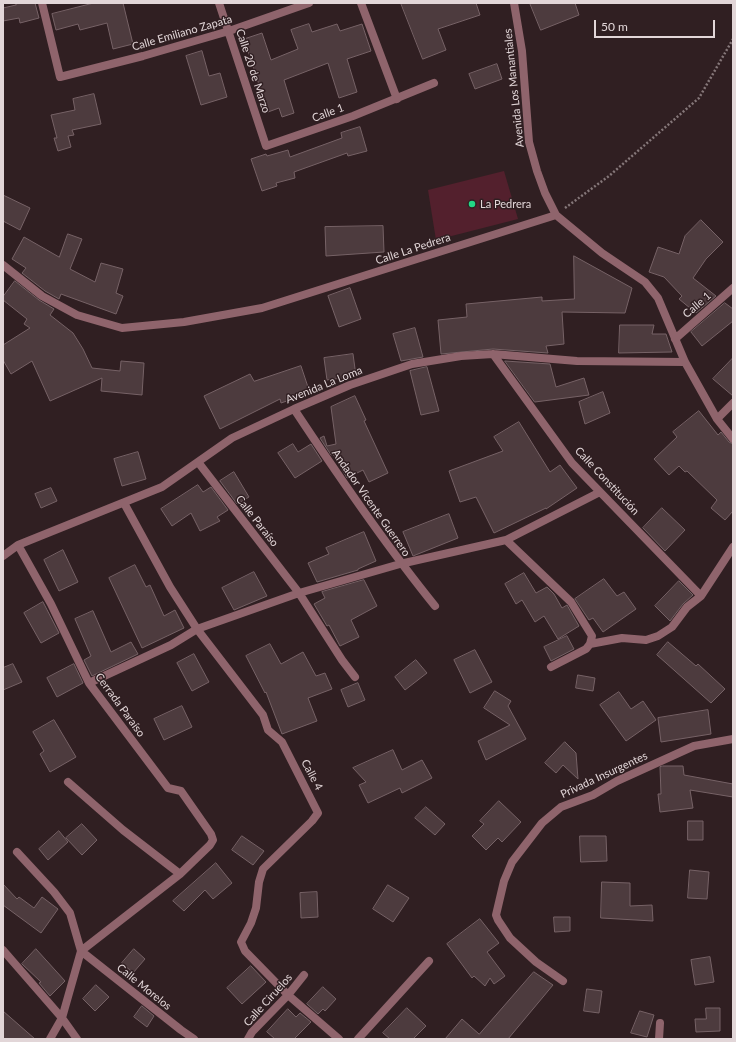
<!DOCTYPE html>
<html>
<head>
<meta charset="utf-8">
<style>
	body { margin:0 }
	#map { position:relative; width:736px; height:1042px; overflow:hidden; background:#301f22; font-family:Lato,sans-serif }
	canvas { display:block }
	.frame { position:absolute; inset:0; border:4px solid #e2d6d8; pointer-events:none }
	.scale { position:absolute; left:594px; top:20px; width:121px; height:18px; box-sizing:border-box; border:2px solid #e2d6d8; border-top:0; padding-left:5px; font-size:12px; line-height:14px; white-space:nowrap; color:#e2d6d8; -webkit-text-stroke:3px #301f22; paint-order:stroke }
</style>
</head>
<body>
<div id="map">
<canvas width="736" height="1042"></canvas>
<div class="frame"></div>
<div class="scale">50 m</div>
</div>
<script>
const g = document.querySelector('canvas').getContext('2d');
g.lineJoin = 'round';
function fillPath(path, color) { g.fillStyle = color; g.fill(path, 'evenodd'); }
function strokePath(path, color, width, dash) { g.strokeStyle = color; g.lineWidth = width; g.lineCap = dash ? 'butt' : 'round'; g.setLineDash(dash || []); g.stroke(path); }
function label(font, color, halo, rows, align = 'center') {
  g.font = font + ' Lato,sans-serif'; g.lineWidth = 3; g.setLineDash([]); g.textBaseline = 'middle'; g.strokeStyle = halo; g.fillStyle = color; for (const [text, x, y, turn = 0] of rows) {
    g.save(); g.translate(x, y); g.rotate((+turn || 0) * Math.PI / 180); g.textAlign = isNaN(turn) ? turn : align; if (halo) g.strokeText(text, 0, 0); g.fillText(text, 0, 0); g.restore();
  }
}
const green = new Path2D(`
	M 504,171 L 518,219 L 436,240 L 428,190 Z`);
const building = new Path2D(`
	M 15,3 L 35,3 L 39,18 L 20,23 L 19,18 L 3,21 L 3,8 L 16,5 Z
	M 94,3 L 123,3 L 133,44 L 113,49 L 107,23 L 80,30 L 78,24 L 56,30 L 52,14 Z
	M 401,3 L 476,3 L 480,15 L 438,29 L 446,50 L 423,59 Z
	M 530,3 L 575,3 L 579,15 L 541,30 Z
	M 309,24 L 312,32 L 337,24 L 340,31 L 362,24 L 371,51 L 347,59 L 357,92 L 339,98 L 328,63 L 284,80 L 294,113 L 282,117 L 279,108 L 268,112 L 244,39 L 262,33 L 271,60 L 298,49 L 291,30 Z
	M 202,51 L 209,76 L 220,73 L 227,97 L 201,105 L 186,56 Z
	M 497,64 L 502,79 L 475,89 L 469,74 Z
	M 94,94 L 101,124 L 72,130 L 74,135 L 68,136 L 71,147 L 58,151 L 54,138 L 57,138 L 51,115 L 75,110 L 73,99 Z
	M 360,127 L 367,151 L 348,156 L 347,153 L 294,172 L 295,178 L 276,183 L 277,186 L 262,191 L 251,159 L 266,154 L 267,156 L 288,150 L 290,157 L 342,138 L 341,133 Z
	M 3,195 L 30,208 L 20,230 L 3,221 Z
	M 701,220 L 723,242 L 706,259 L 693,278 L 716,296 L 696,313 L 679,299 L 682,296 L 664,277 L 649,272 L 658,247 L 679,254 L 685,236 Z
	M 383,226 L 384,252 L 326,256 L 325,227 Z
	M 68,234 L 82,239 L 70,269 L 95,282 L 101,263 L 123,269 L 116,293 L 123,296 L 116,314 L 61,294 L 59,299 L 45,291 L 22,273 L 26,268 L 12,259 L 24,237 L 59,257 Z
	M 574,256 L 632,288 L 625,313 L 562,312 L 564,344 L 546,346 L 548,353 L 493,349 L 441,354 L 438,320 L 467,317 L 466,304 L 542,297 L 542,301 L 574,299 Z
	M 15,281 L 39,300 L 54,309 L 50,315 L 73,333 L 83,349 L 92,368 L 120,371 L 121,361 L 144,363 L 142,395 L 101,391 L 102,378 L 50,401 L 32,361 L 11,374 L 3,360 L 3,345 L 30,328 L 24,324 L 27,319 L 3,300 L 3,297 Z
	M 350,288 L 361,319 L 339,327 L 328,296 Z
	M 725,303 L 733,309 L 733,321 L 702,346 L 691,332 Z
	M 620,325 L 654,325 L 652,334 L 666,334 L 672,352 L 619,353 Z
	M 415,328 L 423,357 L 401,361 L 393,334 Z
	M 353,354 L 356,376 L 327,380 L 324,358 Z
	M 733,358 L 733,396 L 713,379 Z
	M 505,361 L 550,364 L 556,387 L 584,378 L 589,395 L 535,402 Z
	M 301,366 L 310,393 L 281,403 L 280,399 L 220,429 L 204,396 L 250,374 L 254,381 Z
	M 427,367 L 439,411 L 421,415 L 410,371 Z
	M 603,392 L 610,413 L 585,424 L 579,402 Z
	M 355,396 L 366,420 L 364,421 L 388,473 L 369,482 L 363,470 L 347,478 L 333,454 L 331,455 L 320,438 L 324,436 L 327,446 L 336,444 L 331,407 Z
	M 699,411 L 718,435 L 721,432 L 729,442 L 733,444 L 733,511 L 725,520 L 711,508 L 717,500 L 687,471 L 685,472 L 679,466 L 669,475 L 654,459 L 677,437 L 673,432 Z
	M 519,422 L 550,472 L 560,465 L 577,488 L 546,509 L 546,508 L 494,533 L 476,497 L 460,502 L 449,471 L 503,451 L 494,437 Z
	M 293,444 L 298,452 L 311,444 L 322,461 L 295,478 L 278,453 Z
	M 138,452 L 146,479 L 122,486 L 114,459 Z
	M 234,472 L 249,497 L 237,504 L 220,481 Z
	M 198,485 L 203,492 L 211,487 L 228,510 L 217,517 L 220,521 L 200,531 L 191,513 L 172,526 L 161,509 Z
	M 51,488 L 57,501 L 41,508 L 35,494 Z
	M 662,508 L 685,530 L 665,551 L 643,528 Z
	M 449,514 L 458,538 L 413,556 L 403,532 Z
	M 364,532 L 376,561 L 358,569 L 358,570 L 317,582 L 308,563 L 329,554 L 326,548 Z
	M 63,550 L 78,582 L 59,591 L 44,560 Z
	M 135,565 L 146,587 L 150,585 L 164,616 L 175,610 L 184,628 L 142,648 L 109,578 Z
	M 254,572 L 267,596 L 234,610 L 222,588 Z
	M 524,573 L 536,593 L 547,587 L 554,594 L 562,608 L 567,605 L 579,626 L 558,639 L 544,616 L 535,622 L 522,600 L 516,604 L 505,584 Z
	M 604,579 L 617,596 L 624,592 L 636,609 L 603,632 L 593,618 L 589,620 L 575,599 Z
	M 364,580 L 377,606 L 351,620 L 359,637 L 340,646 L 329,625 L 327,626 L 314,604 L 325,598 L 322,592 Z
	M 679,581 L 693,595 L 683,604 L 670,621 L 655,606 Z
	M 43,602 L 59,633 L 41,643 L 24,613 Z
	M 93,611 L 111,652 L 131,642 L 138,654 L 92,676 L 84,660 L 91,656 L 75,619 Z
	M 567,636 L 574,649 L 551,661 L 544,647 Z
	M 668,642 L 696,666 L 698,664 L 725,689 L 711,703 L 657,655 Z
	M 270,644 L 281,664 L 303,652 L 316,676 L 325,673 L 332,689 L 308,698 L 317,721 L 282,734 L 266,692 L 265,693 L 246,656 Z
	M 475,650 L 492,682 L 470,693 L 454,660 Z
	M 194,654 L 209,682 L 192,691 L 177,663 Z
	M 416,660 L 427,673 L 405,690 L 395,677 Z
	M 13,664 L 22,682 L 3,690 L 3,668 Z
	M 74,664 L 83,683 L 57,697 L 47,678 Z
	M 578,675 L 595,678 L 593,691 L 576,688 Z
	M 358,683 L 365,700 L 348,707 L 341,690 Z
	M 495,691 L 511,701 L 508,706 L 526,739 L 486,760 L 478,741 L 510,725 L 484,708 Z
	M 619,692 L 631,709 L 643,701 L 656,720 L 626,741 L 600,705 Z
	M 182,706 L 192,727 L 164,740 L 154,719 Z
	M 708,710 L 711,734 L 661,742 L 658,718 Z
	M 54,720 L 76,757 L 50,772 L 40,754 L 44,751 L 33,732 Z
	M 565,742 L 576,753 L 578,779 L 563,765 L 556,773 L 545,763 Z
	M 393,750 L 402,770 L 422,760 L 432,778 L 402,793 L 400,788 L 368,803 L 359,785 L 366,782 L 353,768 Z
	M 663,766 L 683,766 L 684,775 L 733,784 L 733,797 L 690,790 L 693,808 L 660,812 L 658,794 L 661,794 L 660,767 Z
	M 499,801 L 521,822 L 502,842 L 498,838 L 486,850 L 472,836 L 484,824 L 480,821 Z
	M 426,807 L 445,824 L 435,835 L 415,818 Z
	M 688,821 L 703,821 L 703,840 L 688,840 Z
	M 82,824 L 97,840 L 82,855 L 66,838 Z
	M 59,831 L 68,842 L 48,860 L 39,849 Z
	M 242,836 L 264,851 L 253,865 L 232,850 Z
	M 580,836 L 606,836 L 607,861 L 581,862 Z
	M 216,863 L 232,883 L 213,899 L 205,890 L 184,911 L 173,901 Z
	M 690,870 L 709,872 L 707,899 L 688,898 Z
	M 602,882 L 630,883 L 630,906 L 652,905 L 653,921 L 601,918 Z
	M 3,884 L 17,899 L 19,897 L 34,908 L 42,897 L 58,909 L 41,933 L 3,905 Z
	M 388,885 L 409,898 L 393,922 L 373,909 Z
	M 317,892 L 318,917 L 301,918 L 300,893 Z
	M 554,917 L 570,917 L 570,931 L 555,932 Z
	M 480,919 L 499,943 L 487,952 L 505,976 L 494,984 L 490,978 L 485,986 L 474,976 L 472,978 L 447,944 Z
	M 36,949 L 65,981 L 50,996 L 39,983 L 41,982 L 22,964 Z
	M 134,949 L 145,959 L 133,973 L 122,963 Z
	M 710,957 L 714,982 L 695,985 L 691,960 Z
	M 251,966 L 266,982 L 242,1004 L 227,988 Z
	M 534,972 L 553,985 L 508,1039 L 445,1039 L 462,1019 L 479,1034 Z
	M 96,985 L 109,997 L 95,1011 L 83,999 Z
	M 323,987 L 336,999 L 325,1011 L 323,1009 L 318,1014 L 307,1004 Z
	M 587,989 L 602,991 L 599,1013 L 584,1011 Z
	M 142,1006 L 154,1016 L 147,1027 L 134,1017 Z
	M 407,1008 L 426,1026 L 413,1039 L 390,1039 L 383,1033 Z
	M 706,1008 L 720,1008 L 720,1031 L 696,1032 L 695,1019 L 706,1019 Z
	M 288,1009 L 296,1017 L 300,1013 L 311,1022 L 294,1039 L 275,1039 L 267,1032 Z
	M 3,1011 L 35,1039 L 3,1039 Z
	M 640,1011 L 654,1015 L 647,1037 L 631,1033 Z`);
const path = new Path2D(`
	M 565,208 L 609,176 L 699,98 L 733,39`);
const minor = new Path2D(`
	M 42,3 L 60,77 L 143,56 L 229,31 L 309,3
	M 219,3 L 266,146 L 353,116 L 434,83
	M 361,3 L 397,99
	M 514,3 L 522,51 L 529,142 L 537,171 L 545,193 L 556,215 L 602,253 L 645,282 L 658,298 L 685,362 L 717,419 L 733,439
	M 3,265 L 42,296 L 77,315 L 122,328 L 184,322 L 262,308 L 556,215
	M 675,339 L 733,288
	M 493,354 L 572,463 L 701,596
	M 294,409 C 339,477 384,543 435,606
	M 717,419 L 733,403
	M 198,462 L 299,593 L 342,660 L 355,677
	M 124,503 L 170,587 L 197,629 L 263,715 L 268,730 L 282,742 L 318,813 L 312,821 L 263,869 L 259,882 L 256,908 L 251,923 L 241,942 L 245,951 L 288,995 L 339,1039
	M 18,545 L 51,604 L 89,683 L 168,788 L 181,791 L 211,834 L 213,840 L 210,845 L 180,874 L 81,951 L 62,1018 L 50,1039
	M 3,556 L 18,545 L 162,487 L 232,438 L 294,409 L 350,385 L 412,364 L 461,356 L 493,354 L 577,361 L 685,362
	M 590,644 L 592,636 L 571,602 L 506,540 L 600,492
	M 590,644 L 622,638 L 646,640 L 658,636 L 672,627 L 687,607 L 701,596 L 733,547
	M 551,667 L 586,649 L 590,644
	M 89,683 L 171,645 L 197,629 L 299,593 L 400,564 L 506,540
	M 68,782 L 123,830 L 180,874
	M 17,852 L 54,892 L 70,913 L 81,951 L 181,1030 L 194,1039
	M 3,950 L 62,1018 L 77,1039
	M 563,981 L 536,962 L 510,938 L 498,920 L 496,915 L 504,881 L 512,862 L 542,823 L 561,807 L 593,795 L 617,781 L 694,746 L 733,739
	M 248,1039 L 252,1032 L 288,995 L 304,975
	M 358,1039 L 429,961
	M 659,1039 L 660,1023`);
const markers = [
	[472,204,4,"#23d886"]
];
const streetNames = [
	["Calle Emiliano Zapata",182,33,-16],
	["Calle 20 de Marzo",253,71,72],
	["Avenida Los Manantiales",514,88,-96],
	["Calle 1",328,113,-20],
	["Calle La Pedrera",413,249,-18],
	["Calle 1",697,305,-41],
	["Avenida La Loma",324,385,-22],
	["Calle Constitución",607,481,47],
	["Andador Vicente Guerrero",371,503,55],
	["Calle Paraíso",257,521,52],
	["Cerrada Paraíso",120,705,54],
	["Calle 4",312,775,62],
	["Privada Insurgentes",604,775,-25],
	["Calle Morelos",144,987,39],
	["Calle Ciruelos",268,1000,-48]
];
const poiNames = [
	["La Pedrera",480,204]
];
fillPath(green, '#53202d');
fillPath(building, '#4d3b3e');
strokePath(building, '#766266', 1);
strokePath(path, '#857779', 2.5, [2, 2]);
strokePath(minor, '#8f646c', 8);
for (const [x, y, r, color] of markers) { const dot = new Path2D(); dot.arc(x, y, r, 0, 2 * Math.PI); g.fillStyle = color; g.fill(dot); strokePath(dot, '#301f22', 1.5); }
label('11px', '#e2d6d8', '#301f22', streetNames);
label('11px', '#e2d6d8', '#301f22', poiNames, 'left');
</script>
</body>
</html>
